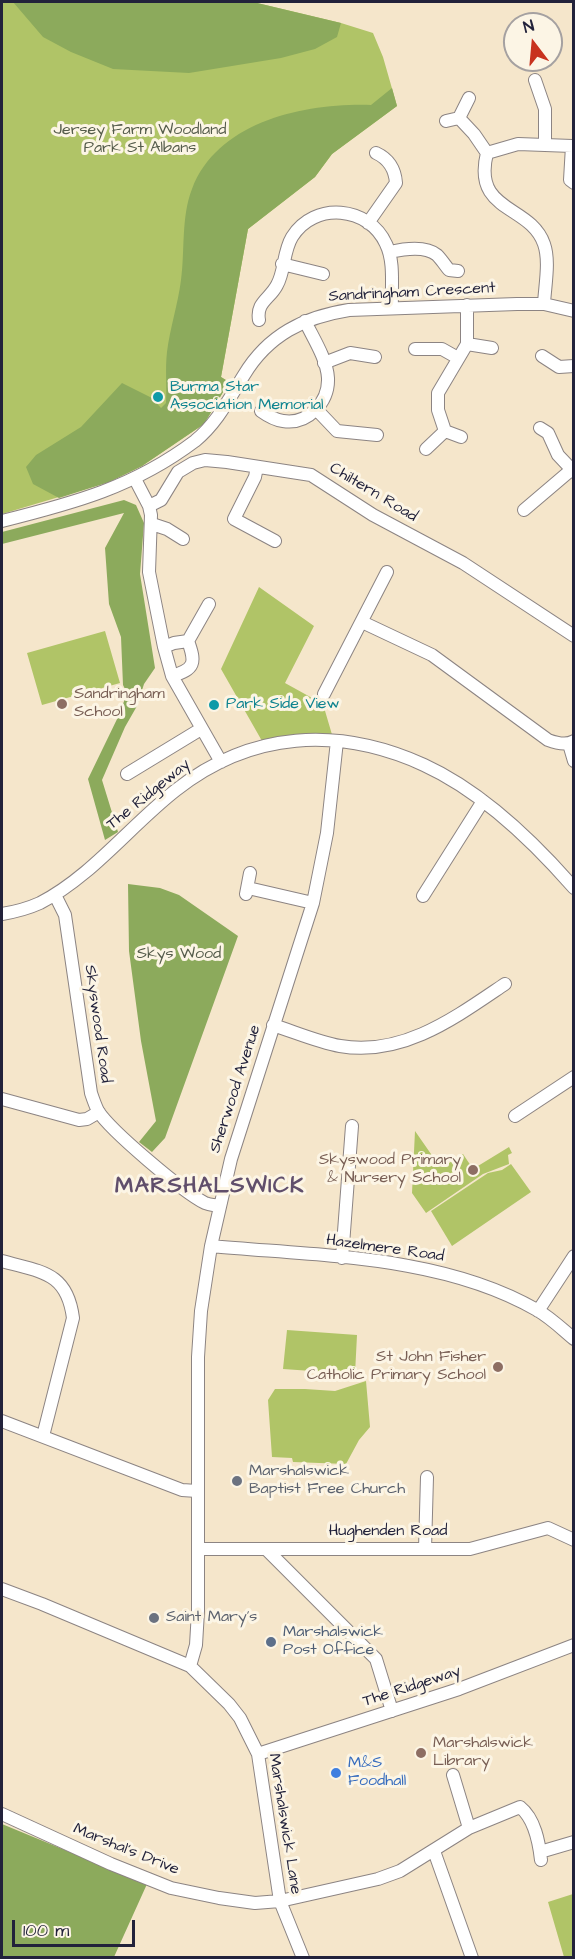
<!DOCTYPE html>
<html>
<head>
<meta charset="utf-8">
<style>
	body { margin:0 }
	#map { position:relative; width:575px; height:1959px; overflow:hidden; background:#f5e6cb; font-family:"Architects Daughter",sans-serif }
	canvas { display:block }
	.frame { position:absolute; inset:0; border:3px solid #22223b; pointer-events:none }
	.north { position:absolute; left:503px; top:12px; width:60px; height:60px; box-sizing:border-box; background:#fcf5e5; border:2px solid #a5a1a1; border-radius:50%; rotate:344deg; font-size:16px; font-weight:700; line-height:24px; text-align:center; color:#22223b }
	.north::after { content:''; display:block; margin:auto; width:21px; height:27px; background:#c8321e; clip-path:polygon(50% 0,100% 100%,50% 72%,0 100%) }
	.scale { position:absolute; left:12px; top:1920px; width:123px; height:27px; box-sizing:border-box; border:3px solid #22223b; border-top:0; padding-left:8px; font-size:18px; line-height:21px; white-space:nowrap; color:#22223b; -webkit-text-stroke:4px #fcf5e5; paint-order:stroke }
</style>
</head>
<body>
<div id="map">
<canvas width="575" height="1959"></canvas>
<div class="frame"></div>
<div class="north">N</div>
<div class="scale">100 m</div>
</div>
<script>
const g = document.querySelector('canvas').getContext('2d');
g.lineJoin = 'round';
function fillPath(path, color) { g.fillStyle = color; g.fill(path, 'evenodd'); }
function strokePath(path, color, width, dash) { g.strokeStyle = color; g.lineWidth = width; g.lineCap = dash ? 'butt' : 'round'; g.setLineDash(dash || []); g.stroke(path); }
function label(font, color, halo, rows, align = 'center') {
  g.font = font + ' "Architects Daughter",sans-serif'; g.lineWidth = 6; g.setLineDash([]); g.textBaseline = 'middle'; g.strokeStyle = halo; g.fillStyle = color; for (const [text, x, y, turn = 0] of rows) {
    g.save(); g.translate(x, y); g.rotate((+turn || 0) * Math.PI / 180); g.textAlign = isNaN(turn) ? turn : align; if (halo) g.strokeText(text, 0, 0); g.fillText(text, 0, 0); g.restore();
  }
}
const green = new Path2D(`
	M 2,2 L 253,2 L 341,23 L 373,33 L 383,57 L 397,106 L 332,154 L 315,177 L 248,229 L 221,377 L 229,382 L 204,424 L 142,466 L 109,482 L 2,514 Z
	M 259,587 L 314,626 L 285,683 L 323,704 L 333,738 L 262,741 L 221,669 Z
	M 105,631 L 120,683 L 42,705 L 27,653 Z
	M 415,1131 L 438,1164 L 446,1165 L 463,1154 L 473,1169 L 509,1147 L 512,1153 L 508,1155 L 509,1164 L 483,1174 L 426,1213 L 412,1193 Z
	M 511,1164 L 531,1192 L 452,1246 L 431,1211 L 488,1173 L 502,1170 Z
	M 287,1330 L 357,1335 L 355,1374 L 283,1369 Z
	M 366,1381 L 370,1427 L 359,1440 L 346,1464 L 293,1462 L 292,1458 L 272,1457 L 268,1400 L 275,1389 L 305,1389 L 335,1391 Z
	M 573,1894 L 573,1957 L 564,1957 L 548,1902 Z`);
const forest = new Path2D(`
	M 13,2 L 253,2 L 341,23 L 337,37 L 315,49 L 281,58 L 189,73 L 113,69 L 71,52 L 43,37 Z
	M 392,88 L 397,106 L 332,154 L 315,177 L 248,229 L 221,377 L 229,382 L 204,424 L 142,466 L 109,482 L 59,498 L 33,484 L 26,467 L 36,455 L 81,427 L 122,383 L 152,398 L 161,408 L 166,403 C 167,386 165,369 167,352 C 170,328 178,304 181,280 C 185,251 181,217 192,189 C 218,121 305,103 371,105 Z
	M 124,500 L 136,505 L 144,523 L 140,574 L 155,668 L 144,684 L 137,706 L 125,727 L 102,780 L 118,832 L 105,840 L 88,779 L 119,715 L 127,693 L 123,685 L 121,637 L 109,604 L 105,548 L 124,513 L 2,544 L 2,532 Z
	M 128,884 L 160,888 L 179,895 L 238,936 L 165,1138 L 152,1152 L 139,1142 L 156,1121 L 141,1041 L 129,951 Z
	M 2,1824 L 147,1884 L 114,1957 L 2,1957 Z`);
const minor = new Path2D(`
	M 535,80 L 545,109 L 545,144
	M 459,118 L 474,134 L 487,153 C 472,213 530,204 544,244 C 550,261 545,285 544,304
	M 446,121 L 459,118 L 469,98
	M 487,153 L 518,144 L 572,146 L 570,180 L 574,183
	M 368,223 L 396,183 C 395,169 389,159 376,153
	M 390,252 C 403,249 425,245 437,255 C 441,259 445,265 449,270 L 458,271
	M 282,264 L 323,274
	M 259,320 C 256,302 270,299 277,285 C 285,271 283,252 292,237 C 314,201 369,206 386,244 C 395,262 391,287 392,308
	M 467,344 L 492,348
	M 415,349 L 442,349 L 458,358
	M 542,356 L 559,367 L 574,366
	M 324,363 L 350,353 L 375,357
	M 317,410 L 337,431 L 377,435
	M 261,411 C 268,416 275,420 283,421 C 308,425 329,402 328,378 C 327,359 313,338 305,321
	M 540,428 L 548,433 L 558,455 L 574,472
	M 461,437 L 445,431 L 438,410 L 438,393 L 467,344 L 467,305
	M 426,449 L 445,431
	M 257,467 L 255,477 L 234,519 L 275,541
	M 135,479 L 149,506 L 151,515 L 149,572 L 164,647 L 172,676 L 221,762
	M 149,506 L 161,500 L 178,472 L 193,463 L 205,460 L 227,462 L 311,475 L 373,515 L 463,563 L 574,636
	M 524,510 L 571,470
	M 2,521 C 74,503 134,487 195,441 C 217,423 229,399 244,375 C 268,335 304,317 349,310 L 517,304 L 544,304 L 574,311
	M 152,524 L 167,529 L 183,539
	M 362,622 L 432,655 L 548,740 C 556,743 566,746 574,741
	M 188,641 L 209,604
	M 164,647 L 174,643 L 188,641 C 196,663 195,669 172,676
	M 324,694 L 387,572
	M 569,744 L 574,761
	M 127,774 L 201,729
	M 248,888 L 313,903
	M 246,894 L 250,873
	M 55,895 L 65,915 L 91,1093 C 93,1099 95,1105 98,1111 C 111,1131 183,1192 205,1203 C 210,1205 214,1205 219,1206
	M 423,896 L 483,801
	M 2,914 C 14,912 29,908 40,903 C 91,877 131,825 176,790 C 251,731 338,726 424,765 C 481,791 533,841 574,888
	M 273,1025 C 295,1032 318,1042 340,1046 C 403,1057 456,1017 505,984
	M 2,1099 L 79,1120 L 87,1119 L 99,1112
	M 515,1116 L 574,1077
	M 211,1246 C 318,1256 442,1255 537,1310 C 551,1318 562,1329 574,1339
	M 342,1258 L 352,1126
	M 2,1261 C 40,1272 67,1271 73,1318 L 43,1436
	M 538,1311 L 574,1256
	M 2,1421 L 182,1490 L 197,1491
	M 198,1549 L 470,1549 L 548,1528 L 574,1540
	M 425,1549 L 427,1477
	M 267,1550 L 376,1659 L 392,1711
	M 2,1589 L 42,1604 L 190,1666 L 229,1704 L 240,1718 L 258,1754 L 280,1901 L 303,1958
	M 190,1666 L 196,1645 L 198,1611 L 198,1357 L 201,1311 L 211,1246 L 231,1159 L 313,903 L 327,833 L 337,741
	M 258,1754 L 459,1689 L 574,1645
	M 453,1775 L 469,1828
	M 2,1814 L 111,1864 L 171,1888 L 219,1898 L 255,1903 L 280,1901 L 378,1879 L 400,1871 L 469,1828 L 520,1807 C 535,1819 539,1842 541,1860
	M 434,1851 L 472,1958
	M 540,1852 L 574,1842`);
const markers = [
	[158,397,6,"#0f9aa8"],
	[62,704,6,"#8d6e63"],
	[214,705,6,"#0f9aa8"],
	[473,1170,6,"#8d6e63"],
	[498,1367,6,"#8d6e63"],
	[237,1481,6,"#6b7280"],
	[154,1618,6,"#6b7280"],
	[271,1642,6,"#5c6f8a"],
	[421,1753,6,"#8d6e63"],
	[336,1773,6,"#3f7fe0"]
];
const parkNames = [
	["Jersey Farm Woodland",140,131],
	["Park St Albans",140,149],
	["Skys Wood",179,955]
];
const streetNames = [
	["Sandringham Crescent",412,293,-3],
	["Chiltern Road",373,493,31],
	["The Ridgeway",149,795,-39],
	["Skyswood Road",97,1024,82],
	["Sherwood Avenue",236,1089,-72],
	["Hazelmere Road",385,1249,8],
	["Hughenden Road",388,1532],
	["The Ridgeway",412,1687,-18],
	["Marshalswick Lane",284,1824,81],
	["Marshal's Drive",126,1850,22]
];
const cultureNames = [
	["Burma Star",170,388],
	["Association Memorial",170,406],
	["Park Side View",226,705]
];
const educationNames = [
	["Sandringham",74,695],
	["School",74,713],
	["Skyswood Primary",461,1161,"right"],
	["& Nursery School",461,1179,"right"],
	["St John Fisher",486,1358,"right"],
	["Catholic Primary School",486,1376,"right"],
	["Marshalswick",433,1744],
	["Library",433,1762]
];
const worshipNames = [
	["Marshalswick",249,1472],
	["Baptist Free Church",249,1490],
	["Saint Mary's",166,1618]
];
const serviceNames = [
	["Marshalswick",283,1633],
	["Post Office",283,1651]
];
const shopNames = [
	["M&S",348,1764],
	["Foodhall",348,1782]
];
const districtNames = [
	["MARSHALSWICK",210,1187]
];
fillPath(green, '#b0c467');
fillPath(forest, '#8caa5c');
strokePath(minor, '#8c8483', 14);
strokePath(minor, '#fff', 12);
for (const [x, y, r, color] of markers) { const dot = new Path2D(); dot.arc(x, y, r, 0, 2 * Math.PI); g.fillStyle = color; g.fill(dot); strokePath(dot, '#fcf5e5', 2); }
label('16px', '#545b4a', '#fcf5e5', parkNames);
label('16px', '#22223b', '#fcf5e5', streetNames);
label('16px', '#0d838f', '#fcf5e5', cultureNames, 'left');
label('16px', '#785e54', '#fcf5e5', educationNames, 'left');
label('16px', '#5b616d', '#fcf5e5', worshipNames, 'left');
label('16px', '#4e5e75', '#fcf5e5', serviceNames, 'left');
label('16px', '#366cbe', '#fcf5e5', shopNames, 'left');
g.letterSpacing = '1.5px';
label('bold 22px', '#604e6b', '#fcf5e5', districtNames);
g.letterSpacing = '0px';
</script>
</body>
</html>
